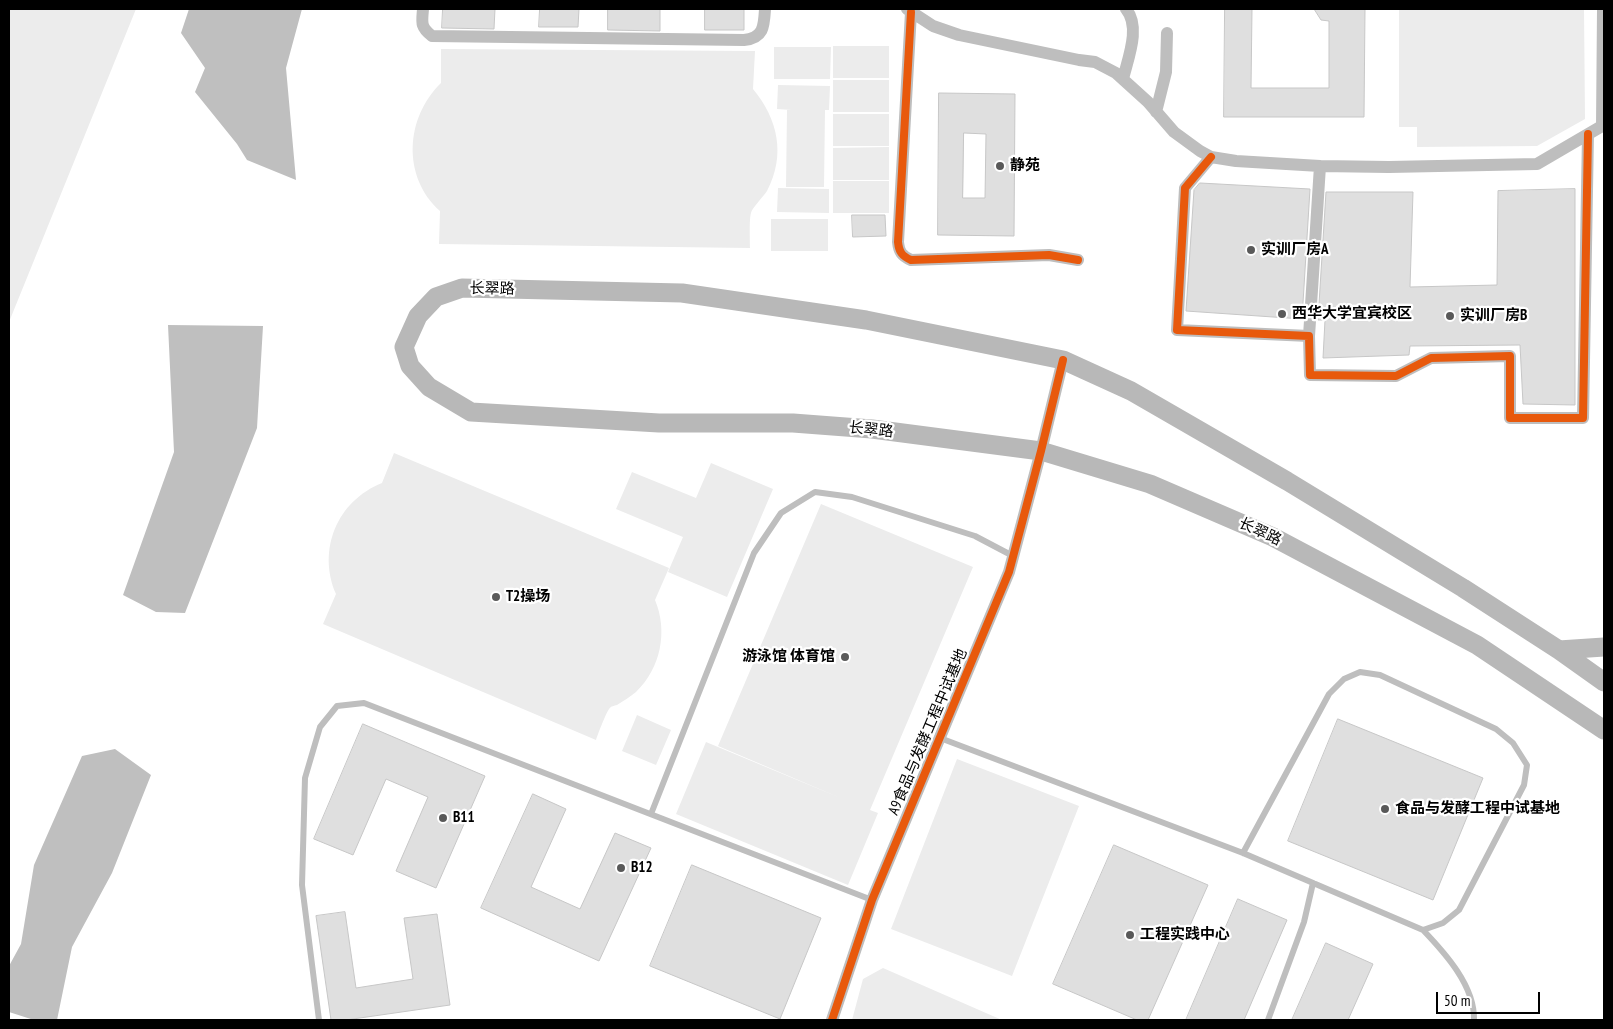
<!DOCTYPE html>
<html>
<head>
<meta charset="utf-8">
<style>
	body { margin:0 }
	#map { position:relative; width:1613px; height:1029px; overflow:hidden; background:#fff; font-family:"PT Sans Narrow",sans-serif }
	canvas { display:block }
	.frame { position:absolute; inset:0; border:10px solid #000; pointer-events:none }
	.scale { position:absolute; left:1436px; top:992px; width:104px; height:22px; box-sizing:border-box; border:2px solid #000; border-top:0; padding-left:6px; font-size:15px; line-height:18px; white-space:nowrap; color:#000; -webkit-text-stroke:4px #fff; paint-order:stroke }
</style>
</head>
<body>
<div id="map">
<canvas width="1613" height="1029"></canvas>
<div class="frame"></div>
<div class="scale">50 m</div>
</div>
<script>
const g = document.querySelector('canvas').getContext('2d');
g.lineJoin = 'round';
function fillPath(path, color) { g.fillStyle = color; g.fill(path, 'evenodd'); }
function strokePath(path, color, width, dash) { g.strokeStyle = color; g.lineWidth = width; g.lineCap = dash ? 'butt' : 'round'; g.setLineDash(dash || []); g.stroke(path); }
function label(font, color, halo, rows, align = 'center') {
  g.font = font + ' "PT Sans Narrow","Noto Sans SC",sans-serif'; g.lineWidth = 4.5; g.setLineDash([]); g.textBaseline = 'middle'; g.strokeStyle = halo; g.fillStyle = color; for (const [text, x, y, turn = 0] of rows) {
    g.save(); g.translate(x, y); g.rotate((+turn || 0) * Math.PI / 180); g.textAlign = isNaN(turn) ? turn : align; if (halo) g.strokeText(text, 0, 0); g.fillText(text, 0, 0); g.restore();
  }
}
const green = new Path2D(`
	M 9,9 L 136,9 L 9,322 Z
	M 1399,9 L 1584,9 L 1585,119 L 1537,146 L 1417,147 L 1417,127 L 1399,127 Z
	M 833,46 L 889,46 L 889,78 L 833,78 Z
	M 774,47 L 831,47 L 830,79 L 774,79 Z
	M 441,49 L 755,51 L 753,89 C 778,119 786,155 767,191 C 763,197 752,208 751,213 C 749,219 750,240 750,248 L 439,244 L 440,211 C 402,177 405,118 441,83 Z
	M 833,80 L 889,80 L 889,112 L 833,112 Z
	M 778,85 L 830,86 L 829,110 L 825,110 L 824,187 L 786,187 L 787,110 L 792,110 L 777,109 Z
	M 833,114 L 889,114 L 889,146 L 833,146 Z
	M 889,147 L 889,180 L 833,180 L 833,148 Z
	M 833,181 L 889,181 L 889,213 L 833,213 Z
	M 778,188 L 829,189 L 829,213 L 777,212 Z
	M 771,219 L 828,219 L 828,251 L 771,251 Z
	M 394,453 L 669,568 L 655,600 C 668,631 661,668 636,692 C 630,697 623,701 617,705 C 614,706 611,706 610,708 C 607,710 598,734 596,740 L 323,624 L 336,594 C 317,550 337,501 382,483 Z
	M 711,463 L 773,489 L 727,597 L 668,572 L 683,537 L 616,509 L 632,472 L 696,498 Z
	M 821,504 L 973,567 L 870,810 L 878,813 L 848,885 L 676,814 L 706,742 L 843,799 L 718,746 Z
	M 637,715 L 671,730 L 656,765 L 622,751 Z
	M 957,759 L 1079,806 L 1012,976 L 891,929 Z
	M 883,968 L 1002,1020 L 852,1020 L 863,979 Z`);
const water = new Path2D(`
	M 189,9 L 302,9 L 286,68 L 296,180 L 247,160 L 237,144 L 195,92 L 205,68 L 181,33 Z
	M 168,325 L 263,326 L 257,428 L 185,613 L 156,612 L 123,595 L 174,452 Z
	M 115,749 L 151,775 L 112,873 L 72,947 L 57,1020 L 34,1020 L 9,1012 L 9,966 L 21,944 L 34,865 L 82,756 Z`);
const building = new Path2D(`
	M 443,9 L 495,9 L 494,29 L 442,28 Z
	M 540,9 L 579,9 L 578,27 L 539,27 Z
	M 608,9 L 660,9 L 660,31 L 608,30 Z
	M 705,9 L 744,9 L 744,30 L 705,30 Z
	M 1225,9 L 1252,9 L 1251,88 L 1329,88 L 1329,21 L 1321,20 L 1314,9 L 1365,9 L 1364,117 L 1224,117 Z
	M 939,93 L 1015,94 L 1014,236 L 938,235 ZM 964,133 L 986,134 L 985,198 L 963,198 Z
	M 1200,183 L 1310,189 L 1302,319 L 1186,311 L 1194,190 Z
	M 1575,189 L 1575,405 L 1523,404 L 1520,345 L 1410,346 L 1409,355 L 1323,358 L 1325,320 L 1318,320 L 1326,192 L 1413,192 L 1410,287 L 1497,285 L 1498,191 Z
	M 852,215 L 885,215 L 886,236 L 853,237 Z
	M 1338,719 L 1483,778 L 1433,900 L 1288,841 Z
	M 363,724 L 485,776 L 436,888 L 396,871 L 428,797 L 386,779 L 353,855 L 314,839 Z
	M 533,794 L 566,809 L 531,887 L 580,909 L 615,833 L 651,848 L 599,961 L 481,908 Z
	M 1114,845 L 1208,885 L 1148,1020 L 1137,1020 L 1053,984 Z
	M 692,865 L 821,918 L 780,1019 L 650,966 Z
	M 1238,899 L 1287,920 L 1244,1020 L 1186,1020 Z
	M 345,912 L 356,988 L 413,979 L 404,918 L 437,914 L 450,1005 L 346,1020 L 331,1020 L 316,916 Z
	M 1326,943 L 1373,964 L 1348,1020 L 1292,1020 Z`);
const lane = new Path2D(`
	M 940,738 L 1243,853 L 1423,930 C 1445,953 1475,986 1474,1020
	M 651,814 L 754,553 L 781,513 L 815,492 L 852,497 L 975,536 L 1013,556
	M 1243,853 L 1329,694 L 1344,679 L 1360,672 L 1380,675 L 1496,729 L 1513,743 L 1527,765 L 1524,785 L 1459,910 L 1443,923 L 1423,930
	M 319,1020 L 302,885 L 305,778 L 320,727 L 337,706 L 364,703 L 872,900
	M 1268,1020 L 1304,922 L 1313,883`);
const street = new Path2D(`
	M 423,9 C 422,22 420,27 432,36 L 744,40 C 764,38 764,26 765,9
	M 907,9 L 933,26 L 959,35 L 1079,60 L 1095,62 L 1116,73 L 1148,102 L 1174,132 L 1200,151 L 1211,157 L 1236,161 L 1320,166 L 1389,167 L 1537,164 L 1602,126 L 1603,9
	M 911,12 L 898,242 C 899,252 902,256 911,260 L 1049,255 L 1078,260
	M 1123,79 C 1128,58 1141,27 1126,9
	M 1156,112 L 1166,72 L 1167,33
	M 1211,157 L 1185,188 L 1177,330 L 1309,336 L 1310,375 L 1396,376 L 1431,358 L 1510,356 L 1510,418 L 1583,418 L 1588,134
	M 1309,336 L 1320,166
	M 832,1020 L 872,900 L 1009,572 L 1041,451 L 1063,360`);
const secondary = new Path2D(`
	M 1559,650 L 1604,647
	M 1604,682 L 1559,650 L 1463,588 L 1287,481 L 1131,391 L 1063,360 L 866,320 L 682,293 L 462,288 L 436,297 L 418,316 L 404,347 L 410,366 L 429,387 L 471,412 L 659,423 L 793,423 L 872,429 L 1041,451 L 1150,484 L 1273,537 L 1477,645 L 1604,730`);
const cycleway = new Path2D(`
	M 911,12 L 898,242 C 899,252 902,256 911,260 L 1049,255 L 1078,260
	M 1211,157 L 1185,188 L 1177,330 L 1309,336 L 1310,375 L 1396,376 L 1431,358 L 1510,356 L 1510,418 L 1583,418 L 1588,134
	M 832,1020 L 872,900 L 1009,572 L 1041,451 L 1063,360`);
const markers = [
	[1000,166,5,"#595959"],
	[1251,250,5,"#595959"],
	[1282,314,5,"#595959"],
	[1450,316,5,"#595959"],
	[496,597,5,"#595959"],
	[845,657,5,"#595959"],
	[1385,809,5,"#595959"],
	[443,818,5,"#595959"],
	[621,868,5,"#595959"],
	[1130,935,5,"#595959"]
];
const poiNames = [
	["静苑",1010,166],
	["实训厂房A",1261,250],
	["西华大学宜宾校区",1292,314],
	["实训厂房B",1460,316],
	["T2操场",506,597],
	["游泳馆 体育馆",835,657,"right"],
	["食品与发酵工程中试基地",1395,809],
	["B11",453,818],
	["B12",631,868],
	["工程实践中心",1140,935]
];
const streetNames = [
	["长翠路",492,289,1],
	["长翠路",871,430,6],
	["长翠路",1260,532,25],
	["A9食品与发酵工程中试基地",928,732,-67]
];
fillPath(green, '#ececec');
fillPath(water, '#bfbfbf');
fillPath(building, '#dfdfdf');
strokePath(building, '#c7c7c7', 1);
strokePath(lane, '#bebebe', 6);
strokePath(street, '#bebebe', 12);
strokePath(secondary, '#b8b8b8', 19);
strokePath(cycleway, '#e8590c', 8);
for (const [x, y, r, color] of markers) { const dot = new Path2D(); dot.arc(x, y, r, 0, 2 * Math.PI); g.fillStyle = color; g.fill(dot); strokePath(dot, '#fff', 2); }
label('bold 15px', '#000', '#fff', poiNames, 'left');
label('15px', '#000', '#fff', streetNames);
</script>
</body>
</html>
